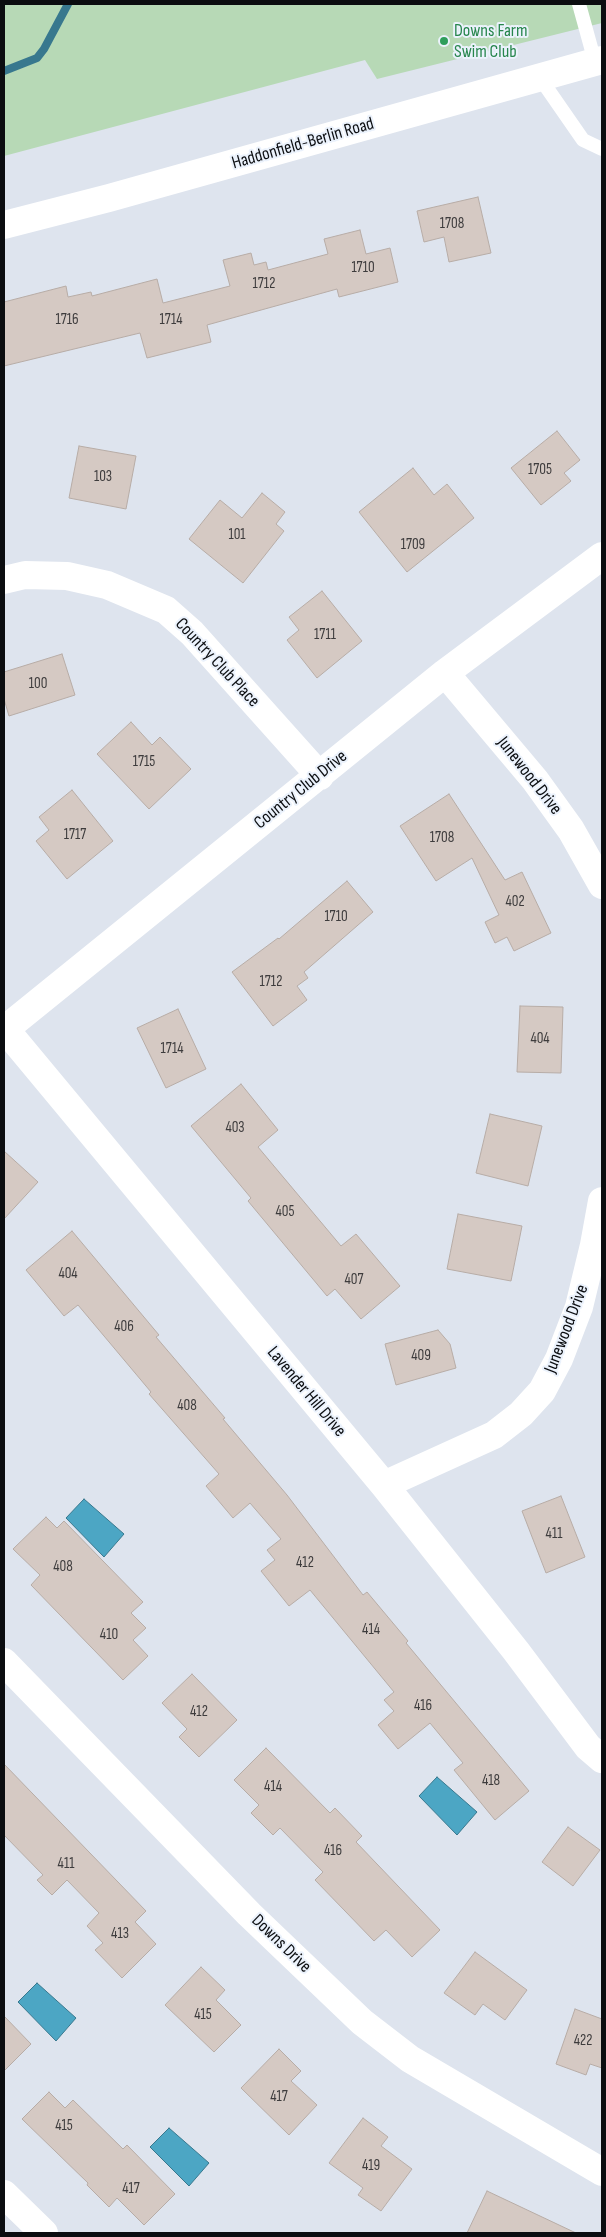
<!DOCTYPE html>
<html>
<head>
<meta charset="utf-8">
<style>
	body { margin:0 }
	#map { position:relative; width:606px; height:2237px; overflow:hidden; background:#dee4ee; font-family:"Sofia Sans Condensed",sans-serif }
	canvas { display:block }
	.frame { position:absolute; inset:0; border:5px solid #0b0d10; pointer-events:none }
</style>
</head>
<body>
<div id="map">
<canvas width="606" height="2237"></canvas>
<div class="frame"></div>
</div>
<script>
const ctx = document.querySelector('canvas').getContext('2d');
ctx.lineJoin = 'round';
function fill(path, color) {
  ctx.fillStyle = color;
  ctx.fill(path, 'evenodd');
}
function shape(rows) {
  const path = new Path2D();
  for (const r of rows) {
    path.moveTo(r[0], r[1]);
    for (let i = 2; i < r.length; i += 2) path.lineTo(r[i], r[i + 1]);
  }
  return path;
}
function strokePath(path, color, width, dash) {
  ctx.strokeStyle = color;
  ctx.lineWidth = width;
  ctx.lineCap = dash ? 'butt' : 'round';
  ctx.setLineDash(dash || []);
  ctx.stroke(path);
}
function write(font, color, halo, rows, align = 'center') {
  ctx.font = font + ' "Sofia Sans Condensed",sans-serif';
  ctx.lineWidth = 4;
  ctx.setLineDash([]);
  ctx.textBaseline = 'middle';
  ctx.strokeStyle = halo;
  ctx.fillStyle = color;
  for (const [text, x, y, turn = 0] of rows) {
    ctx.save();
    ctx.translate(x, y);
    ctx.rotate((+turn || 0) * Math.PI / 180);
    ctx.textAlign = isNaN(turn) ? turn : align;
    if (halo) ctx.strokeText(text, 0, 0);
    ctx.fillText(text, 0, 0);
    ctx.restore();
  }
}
fill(shape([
	[4,4,602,4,602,23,377,79,365,60,4,156]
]), '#b7d9b6');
const water = shape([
	[84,1499,124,1534,104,1557,66,1518,84,1499],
	[437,1777,477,1812,457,1835,419,1796,437,1777],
	[37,1983,76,2018,56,2041,18,2002,37,1983],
	[169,2128,209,2163,189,2186,150,2147,169,2128]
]);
fill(water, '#4ca6c4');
strokePath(water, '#38788e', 1);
strokePath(shape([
	[4,71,37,58,44,49,68,4]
]), '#38788e', 8);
const building = shape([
	[478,197,491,253,449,262,444,237,424,242,417,211,478,197],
	[360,230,366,254,390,248,398,282,339,297,337,289,207,325,211,342,147,358,140,333,4,366,4,302,66,286,68,297,91,292,92,296,157,279,163,303,230,286,223,260,251,253,254,265,266,262,268,270,328,254,324,239,360,230],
	[557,431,580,460,564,473,571,481,541,505,511,468,557,431],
	[79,446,136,456,126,509,69,498,79,446],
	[413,468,434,495,447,484,474,518,407,572,359,512,413,468],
	[262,493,285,512,276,524,284,531,243,583,189,539,220,500,242,518,262,493],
	[322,591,362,641,317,678,287,640,299,630,289,617,322,591],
	[62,654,75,695,9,716,4,699,4,672,62,654],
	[131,722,152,745,160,737,191,769,149,809,97,754,131,722],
	[72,790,113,841,67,879,36,841,49,830,39,817,72,790],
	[449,794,505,880,522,872,551,933,514,951,507,937,495,943,485,922,499,915,472,858,436,881,400,826,449,794],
	[347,881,373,912,304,972,308,978,297,986,307,1000,273,1026,232,972,278,938,279,939,347,881],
	[520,1006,563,1007,561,1073,517,1072,520,1006],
	[178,1009,206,1069,166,1088,137,1028,178,1009],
	[241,1084,278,1130,258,1147,341,1246,356,1234,400,1286,361,1319,335,1289,327,1296,248,1201,251,1198,191,1126,241,1084],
	[490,1114,542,1126,528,1186,476,1173,490,1114],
	[4,1151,38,1182,4,1219,4,1151],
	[458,1214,522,1226,511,1281,447,1269,458,1214],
	[72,1231,159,1335,156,1337,225,1418,223,1419,287,1495,363,1595,367,1592,408,1641,406,1643,529,1791,495,1820,454,1770,463,1763,430,1723,398,1749,378,1725,394,1711,384,1700,394,1692,310,1590,289,1606,261,1571,275,1560,267,1550,281,1539,250,1503,233,1518,206,1486,219,1474,149,1394,151,1392,78,1305,64,1316,26,1270,72,1231],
	[438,1330,450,1344,456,1368,396,1385,385,1344,438,1330],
	[561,1496,585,1557,546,1573,522,1511,561,1496],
	[46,1517,57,1528,64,1521,143,1602,131,1613,146,1628,133,1640,148,1656,123,1680,31,1585,40,1575,13,1549,46,1517],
	[192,1674,237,1720,199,1757,179,1737,187,1729,162,1703,192,1674],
	[266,1748,330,1813,335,1808,362,1836,356,1842,440,1930,412,1957,386,1930,374,1941,315,1880,323,1872,280,1828,273,1835,251,1813,259,1805,234,1780,266,1748],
	[4,1764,146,1911,135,1922,156,1944,122,1978,95,1950,103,1943,87,1926,99,1913,67,1880,52,1895,37,1880,43,1875,4,1835,4,1764],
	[568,1827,600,1850,573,1886,542,1862,568,1827],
	[475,1952,527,1990,505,2020,483,2004,475,2015,444,1993,475,1952],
	[201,1967,225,1990,216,2000,241,2025,214,2052,165,2005,201,1967],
	[575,2009,602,2019,602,2068,590,2064,586,2075,556,2064,575,2009],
	[4,2016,31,2044,4,2071,4,2016],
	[279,2049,301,2071,291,2081,317,2105,289,2135,241,2088,279,2049],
	[49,2092,65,2108,73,2100,123,2149,127,2145,175,2194,144,2225,117,2198,109,2207,87,2185,88,2183,22,2119,49,2092],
	[363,2118,388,2137,381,2146,412,2169,381,2211,358,2195,363,2188,329,2163,363,2118],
	[487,2191,576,2233,467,2233,487,2191]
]);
fill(building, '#d5c9c3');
strokePath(building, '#b7aca6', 1);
strokePath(shape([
	[579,4,595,62],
	[540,78,583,140,602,149]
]), '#fff', 14);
strokePath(shape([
	[4,580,25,575,67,576,107,585,166,610,192,633,320,776],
	[445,673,535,780,571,830,602,885],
	[5,1029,384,1485,516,1651,588,1747,602,1759],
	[4,1030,445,673,602,556],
	[384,1485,494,1435,521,1414,542,1391,559,1359,579,1307,594,1245,602,1201],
	[4,1662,249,1914,362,2022,410,2059,602,2172],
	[4,2194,44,2233]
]), '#fff', 28);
strokePath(shape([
	[4,225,109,198,602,60]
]), '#fff', 28);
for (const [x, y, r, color] of [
	[444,41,5,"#2e9e5b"]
]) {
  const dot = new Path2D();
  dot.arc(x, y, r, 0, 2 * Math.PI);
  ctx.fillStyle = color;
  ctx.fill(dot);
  strokePath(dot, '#ebf2fc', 2);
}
write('15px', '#3e3c3d', null, [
	["1708",452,224],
	["1710",363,268],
	["1712",264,284],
	["1716",67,320],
	["1714",171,320],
	["1705",540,470],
	["103",103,477],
	["101",237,535],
	["1709",413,545],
	["1711",325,635],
	["100",38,684],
	["1715",144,762],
	["1717",75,835],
	["1708",442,838],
	["402",515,902],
	["1710",336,917],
	["1712",271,982],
	["404",540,1039],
	["1714",172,1049],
	["403",235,1128],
	["405",285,1212],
	["404",68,1274],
	["407",354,1280],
	["406",124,1327],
	["409",421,1356],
	["408",187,1406],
	["411",554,1534],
	["412",305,1563],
	["408",63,1567],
	["414",371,1630],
	["410",109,1635],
	["416",423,1706],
	["412",199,1712],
	["418",491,1781],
	["414",273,1787],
	["416",333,1851],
	["411",66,1864],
	["413",120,1934],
	["415",203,2015],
	["422",583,2041],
	["417",279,2097],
	["415",64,2126],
	["419",371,2166],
	["417",131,2189]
]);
write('18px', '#27864d', '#ebf2fc', [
	["Downs Farm",454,31],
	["Swim Club",454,52]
], 'left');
write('18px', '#0b0d10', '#ebf2fc', [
	["Haddonfield-Berlin Road",303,144,-16],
	["Country Club Place",217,663,47],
	["Junewood Drive",529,776,52],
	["Country Club Drive",301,790,-39],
	["Junewood Drive",567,1329,-69],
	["Lavender Hill Drive",306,1392,50],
	["Downs Drive",281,1944,44]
]);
</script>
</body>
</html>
